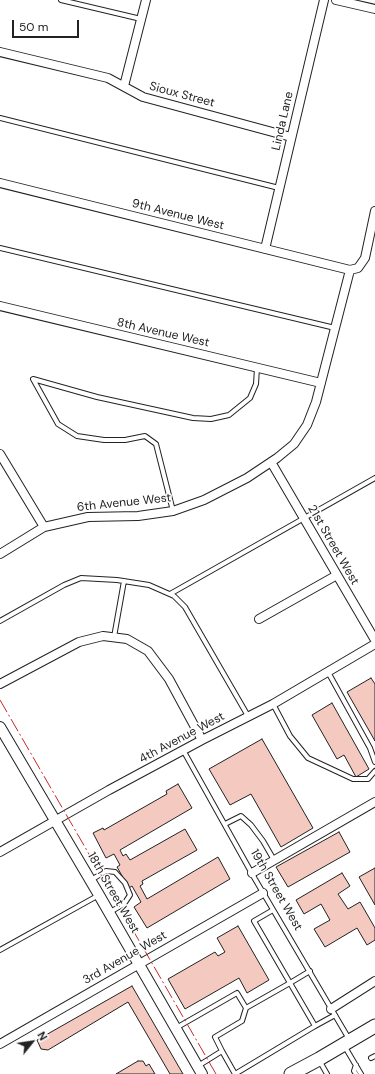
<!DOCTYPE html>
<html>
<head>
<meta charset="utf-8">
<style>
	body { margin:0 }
	#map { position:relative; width:375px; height:1074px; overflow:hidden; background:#fff; font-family:"DM Sans",sans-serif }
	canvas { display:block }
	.north { position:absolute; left:12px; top:1022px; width:40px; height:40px; -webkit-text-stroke:3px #fff; paint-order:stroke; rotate:60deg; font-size:11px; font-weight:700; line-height:16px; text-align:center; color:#222 }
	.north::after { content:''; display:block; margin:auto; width:14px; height:18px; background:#222; clip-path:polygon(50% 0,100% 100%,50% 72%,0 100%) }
	.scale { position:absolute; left:12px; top:20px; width:67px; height:18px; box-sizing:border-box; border:2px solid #222; border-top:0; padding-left:5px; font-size:12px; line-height:14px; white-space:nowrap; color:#222; -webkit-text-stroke:3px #fff; paint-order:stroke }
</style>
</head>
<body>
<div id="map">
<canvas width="375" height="1074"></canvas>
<div class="north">N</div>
<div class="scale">50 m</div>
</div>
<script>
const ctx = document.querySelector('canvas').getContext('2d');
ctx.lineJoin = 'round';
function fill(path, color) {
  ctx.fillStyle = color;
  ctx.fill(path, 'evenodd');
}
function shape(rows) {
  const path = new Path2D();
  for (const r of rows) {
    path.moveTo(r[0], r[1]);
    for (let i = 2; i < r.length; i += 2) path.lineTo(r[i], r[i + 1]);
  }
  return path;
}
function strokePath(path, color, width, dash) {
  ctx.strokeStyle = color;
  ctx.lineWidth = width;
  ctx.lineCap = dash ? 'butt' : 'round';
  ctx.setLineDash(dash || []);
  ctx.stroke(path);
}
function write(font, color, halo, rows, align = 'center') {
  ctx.font = font + ' "DM Sans",sans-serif';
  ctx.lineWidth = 3;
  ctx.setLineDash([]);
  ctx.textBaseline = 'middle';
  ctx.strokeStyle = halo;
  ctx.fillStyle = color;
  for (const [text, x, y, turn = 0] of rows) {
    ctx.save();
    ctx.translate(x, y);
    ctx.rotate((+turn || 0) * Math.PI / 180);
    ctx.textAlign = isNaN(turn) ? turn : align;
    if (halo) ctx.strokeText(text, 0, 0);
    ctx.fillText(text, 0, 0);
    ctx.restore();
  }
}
const building = shape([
	[371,678,375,684,375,741,347,692,371,678],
	[332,703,369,769,356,777,344,755,337,759,312,715,332,703],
	[262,739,313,828,281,847,251,794,230,805,209,769,262,739],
	[178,784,192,808,120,850,123,856,126,854,130,860,185,829,197,850,142,881,143,884,140,886,147,899,218,857,230,879,147,928,134,907,141,902,132,886,129,888,117,867,120,865,114,854,106,858,93,833,103,828,104,830,167,794,166,791,178,784],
	[339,832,350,852,288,887,276,867,339,832],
	[375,868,375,905,359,877,375,868],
	[342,873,350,886,338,894,348,909,360,902,375,928,375,940,367,945,357,928,325,947,314,929,330,920,321,904,304,914,296,900,342,873],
	[238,926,269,980,247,993,239,978,185,1009,168,979,215,952,218,956,225,952,217,938,238,926],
	[132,986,183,1074,170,1074,128,1002,48,1050,41,1049,37,1040,132,986],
	[138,1061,143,1061,146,1066,149,1064,155,1074,116,1074,138,1061]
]);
fill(building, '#f3c9c0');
strokePath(building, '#222', 1);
const service = shape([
	[61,0,141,19],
	[0,118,279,188],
	[0,248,335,328],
	[173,511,156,444,145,436,125,440,104,440,77,436,58,424,33,379,97,397,193,418,211,419,229,415,250,398,256,384,257,368],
	[170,594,375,478],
	[0,621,64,585,81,578,117,580,149,585,174,596,185,607,248,716],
	[114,637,124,581],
	[328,672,370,748,375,762],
	[273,704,290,736,308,758,353,779,368,779,375,771],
	[183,750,255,879,349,1039],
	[225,824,241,816,251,825,263,841,274,860],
	[91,880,106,871,115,872,125,883,130,895,124,904,110,912],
	[273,910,254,921,290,983,310,971],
	[0,950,99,895],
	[315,1026,335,1015],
	[176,1028,237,993,246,1008],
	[345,1047,361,1074],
	[222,1051,235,1074],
	[371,1058,375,1056],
	[319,1060,327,1074],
	[356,1065,354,1071,356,1074],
	[198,1066,222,1051,215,1037,242,1021,246,1008,290,983,315,1026,235,1074]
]);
const minor = shape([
	[336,0,375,9],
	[0,52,108,78,143,97,291,137],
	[124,86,146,0],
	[0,183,350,270,358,268,365,258,375,211],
	[265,249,324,0],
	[0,306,321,383],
	[0,454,44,527],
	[271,462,375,640],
	[0,554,44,527,88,517,138,516,173,511,204,500,247,478,277,458,294,444,307,425,316,402,350,270],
	[259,619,337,575],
	[0,684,79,642,103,636,127,639,148,651,169,679,202,740],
	[0,852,109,790,202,740,273,704,375,644],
	[252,873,375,802],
	[331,1009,375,981],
	[0,1044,263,893]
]);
const tertiary = shape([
	[0,727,99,895,202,1074]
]);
const primary = shape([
	[291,1074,319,1059,375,1026]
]);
strokePath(service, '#222', 6);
strokePath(minor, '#222', 10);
strokePath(tertiary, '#222', 12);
strokePath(primary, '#222', 15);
strokePath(service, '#fff', 4);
strokePath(minor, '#fff', 8);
strokePath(tertiary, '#fff', 10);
strokePath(primary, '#fff', 13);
strokePath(shape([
	[0,700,216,1074]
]), '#c62828', 1, [14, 3, 2, 3]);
write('12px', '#222', '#fff', [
	["Sioux Street",182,95,15],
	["Linda Lane",283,121,-77],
	["9th Avenue West",178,215,14],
	["8th Avenue West",163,333,13],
	["6th Avenue West",124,503,-6],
	["21st Street West",333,545,60],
	["4th Avenue West",182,738,-28],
	["19th Street West",276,890,60],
	["18th Street West",113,893,60],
	["3rd Avenue West",125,958,-30]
]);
</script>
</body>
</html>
